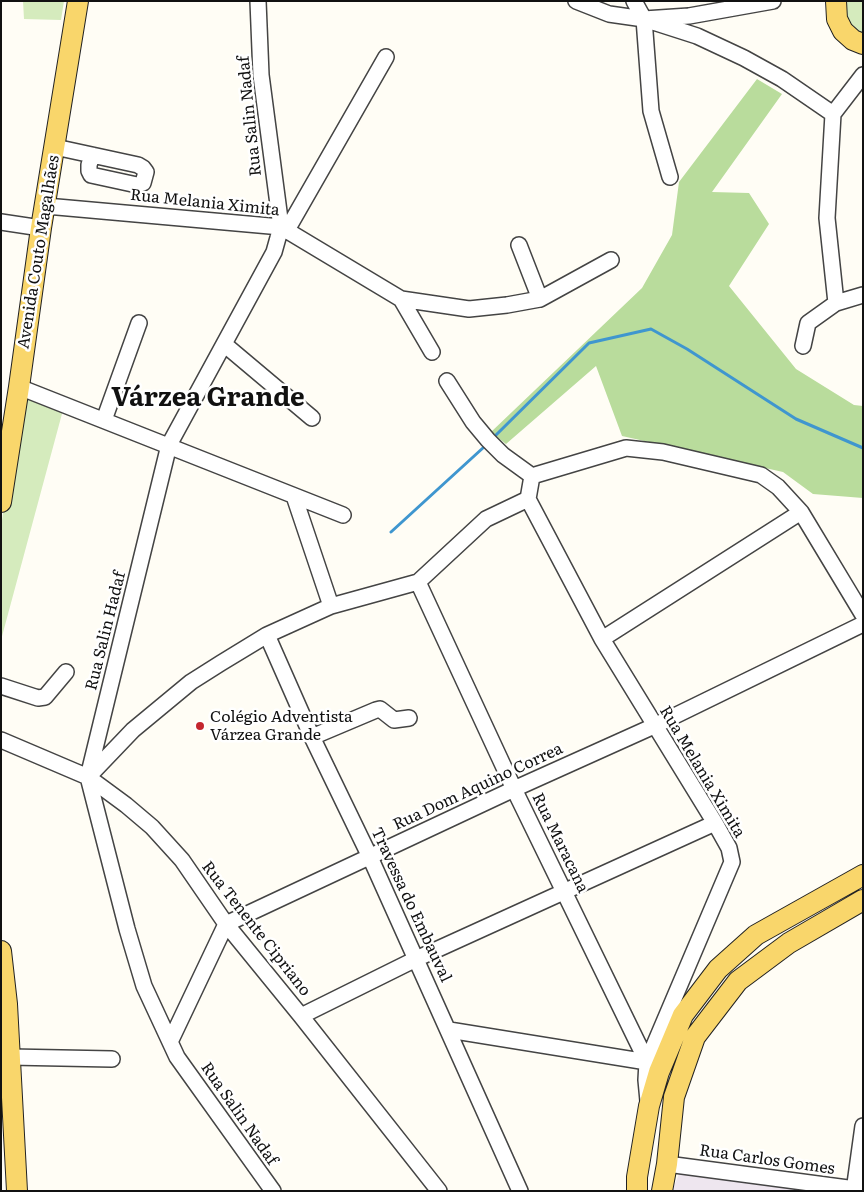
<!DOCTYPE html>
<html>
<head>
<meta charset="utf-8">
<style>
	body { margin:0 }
	#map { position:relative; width:864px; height:1192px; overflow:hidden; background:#fffdf5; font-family:Literata,serif }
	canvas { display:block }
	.frame { position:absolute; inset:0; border:2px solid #111; pointer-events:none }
</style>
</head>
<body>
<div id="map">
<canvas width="864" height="1192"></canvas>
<div class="frame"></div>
</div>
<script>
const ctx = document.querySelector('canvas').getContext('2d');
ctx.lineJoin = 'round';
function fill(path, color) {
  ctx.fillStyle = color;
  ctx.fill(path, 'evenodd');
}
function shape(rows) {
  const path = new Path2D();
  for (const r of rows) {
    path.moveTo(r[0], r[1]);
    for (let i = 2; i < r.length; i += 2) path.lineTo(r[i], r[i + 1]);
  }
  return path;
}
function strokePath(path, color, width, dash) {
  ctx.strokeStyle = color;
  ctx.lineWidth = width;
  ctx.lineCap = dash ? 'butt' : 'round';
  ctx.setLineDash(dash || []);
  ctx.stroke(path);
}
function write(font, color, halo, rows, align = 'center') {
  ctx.font = font + ' Literata,serif';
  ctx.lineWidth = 5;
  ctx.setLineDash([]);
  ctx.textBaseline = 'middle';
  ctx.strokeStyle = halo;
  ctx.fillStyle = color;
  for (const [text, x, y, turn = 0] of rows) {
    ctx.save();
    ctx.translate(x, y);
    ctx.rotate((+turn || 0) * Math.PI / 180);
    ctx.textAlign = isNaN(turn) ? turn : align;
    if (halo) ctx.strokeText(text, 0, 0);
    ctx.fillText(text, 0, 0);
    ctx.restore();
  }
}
fill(shape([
	[681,1169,832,1191,672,1191]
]), '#eee6ef');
fill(shape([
	[23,1,64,1,61,20,24,19],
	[841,1,863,1,863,38,853,34],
	[25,396,63,410,1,640,1,527,20,401]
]), '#d5ebbd');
fill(shape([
	[757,79,782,94,712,192,749,193,769,224,729,286,796,369,854,405,863,406,863,498,813,494,783,472,622,436,596,366,506,444,491,432,642,288,672,235,679,182]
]), '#b9dc9c');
strokePath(shape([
	[496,435,589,343,651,329,687,349,796,419,863,448],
	[391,532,484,447]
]), '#3f96cf', 3);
const minor = shape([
	[258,1,261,75,281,227,274,252,169,445,88,777,127,929,144,986,177,1057,273,1191],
	[576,1,609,14,644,19,689,16,773,1],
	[634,1,644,19,651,111,670,177],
	[644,19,697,36,744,58,782,79,833,114],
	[55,147,138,165,143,168,146,172,143,183,137,185,91,175,89,171,89,165,92,155],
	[46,206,281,227,401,299,432,352],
	[1,222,41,228],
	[287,230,386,57],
	[519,245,540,299],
	[401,299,469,309,507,305,540,299,611,260],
	[836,303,827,218,833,114,863,75],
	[224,344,312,418],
	[803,346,808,323,836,303,863,295],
	[447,381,473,422,488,440,503,455,532,476],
	[19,387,343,515],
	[104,420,139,323],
	[294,496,331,606],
	[528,499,602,639,715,823,729,848,732,862,647,1062,646,1080,648,1101],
	[528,499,532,476,626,448,663,452,761,475,778,487,801,512,863,615],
	[418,582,514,789,647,1062],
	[267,635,312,737,370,857,520,1191],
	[602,639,801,512],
	[1,686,38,698,45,697,66,672],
	[312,737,376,710,380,709,394,720,409,718],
	[1,740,88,777,126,805,152,827,182,860,226,924,301,1016,439,1191],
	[89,776,133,730,191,682,221,663,267,635,331,606,418,582,486,519,528,499],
	[301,1016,416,959,715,823],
	[449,1030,647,1062],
	[170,1042,226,924,514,789,654,726,863,624],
	[10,1057,112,1059],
	[667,1164,863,1190],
	[854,1191,863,1126]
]);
const major = shape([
	[836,1,837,19,843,31,853,40,863,44],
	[1,502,19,387,41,228,78,1],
	[1,951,7,1004,17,1191],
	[637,1191,637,1177,649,1106,659,1072,683,1015,718,969,756,935,863,875],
	[662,1191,667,1164,674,1097,695,1037,738,981,789,943,863,900]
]);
strokePath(minor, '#444', 18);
strokePath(major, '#222', 22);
strokePath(minor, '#fff', 15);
strokePath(major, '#f9d66b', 20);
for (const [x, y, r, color] of [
	[200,726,5,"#c4262e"]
]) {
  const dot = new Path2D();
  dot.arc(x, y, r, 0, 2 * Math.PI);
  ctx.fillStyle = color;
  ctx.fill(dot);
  strokePath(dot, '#fff', 2);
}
write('16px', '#111', '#fff', [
	["Rua Salin Nadaf",250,116,-96],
	["Rua Melania Ximita",205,203,6],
	["Avenida Couto Magalhães",39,252,-81],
	["Rua Salin Hadaf",106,631,-76],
	["Rua Melania Ximita",702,772,59],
	["Rua Dom Aquino Correa",478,787,-25],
	["Rua Maracana",560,843,64],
	["Travessa do Embauval",411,905,65],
	["Rua Tenente Cipriano",256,929,52],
	["Rua Salin Nadaf",239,1114,55],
	["Rua Carlos Gomes",767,1160,8]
]);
write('16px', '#111', '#fff', [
	["Colégio Adventista",210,717],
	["Várzea Grande",210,735]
], 'left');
write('bold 26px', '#111', '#fff', [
	["Várzea Grande",208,398]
]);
</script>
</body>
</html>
